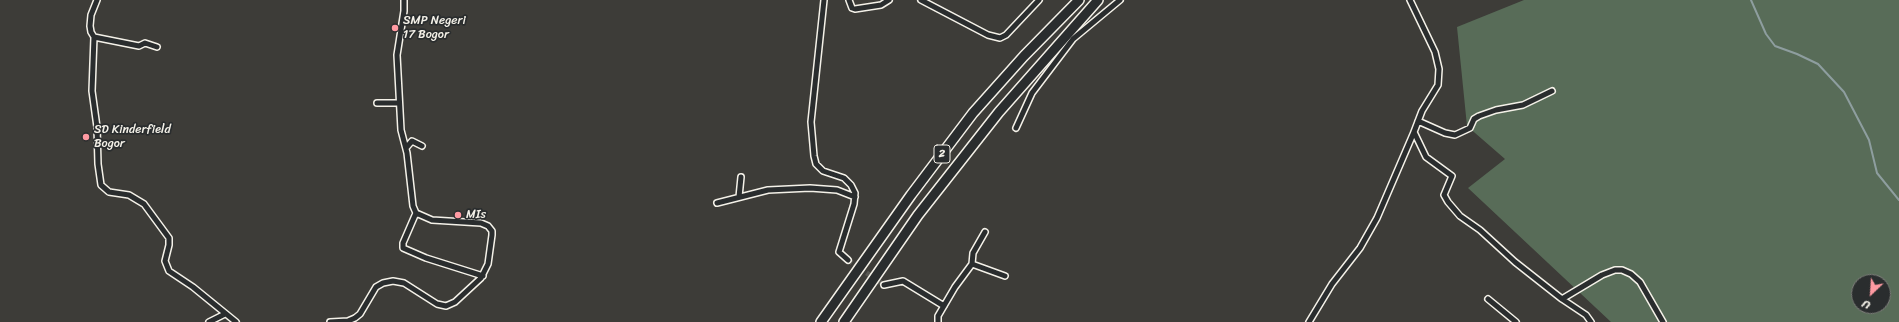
<!DOCTYPE html>
<html>
<head>
<meta charset="utf-8">
<style>
	body { margin:0 }
	#map { position:relative; width:1899px; height:322px; overflow:hidden; background:#3d3c38; font-family:Sriracha,sans-serif }
	canvas { display:block }
	.north { position:absolute; left:1851px; top:274px; width:40px; height:40px; box-sizing:border-box; background:#2a2d2e; border:1px solid #7b7b78; border-radius:50%; rotate:205deg; font-size:11px; font-weight:700; line-height:16px; text-align:center; color:#f4f1e8 }
	.north::after { content:''; display:block; margin:auto; width:14px; height:18px; background:#ff9aa2; clip-path:polygon(50% 0,100% 100%,50% 72%,0 100%) }
</style>
</head>
<body>
<div id="map">
<canvas width="1899" height="322"></canvas>
<div class="north">U</div>
</div>
<script>
const ctx = document.querySelector('canvas').getContext('2d');
ctx.lineJoin = 'round';
function fill(path, color) {
  ctx.fillStyle = color;
  ctx.fill(path, 'evenodd');
}
function shape(rows) {
  const path = new Path2D();
  for (const r of rows) {
    path.moveTo(r[0], r[1]);
    for (let i = 2; i < r.length; i += 2) path.lineTo(r[i], r[i + 1]);
  }
  return path;
}
function strokePath(path, color, width, dash) {
  ctx.strokeStyle = color;
  ctx.lineWidth = width;
  ctx.lineCap = dash ? 'butt' : 'round';
  ctx.setLineDash(dash || []);
  ctx.stroke(path);
}
function write(font, color, halo, rows, align = 'center') {
  ctx.font = font + ' Sriracha,sans-serif';
  ctx.lineWidth = 3.5;
  ctx.setLineDash([]);
  ctx.textBaseline = 'middle';
  ctx.strokeStyle = halo;
  ctx.fillStyle = color;
  for (const [text, x, y, turn = 0] of rows) {
    ctx.save();
    ctx.translate(x, y);
    ctx.rotate((+turn || 0) * Math.PI / 180);
    ctx.textAlign = isNaN(turn) ? turn : align;
    if (halo) ctx.strokeText(text, 0, 0);
    ctx.fillText(text, 0, 0);
    ctx.restore();
  }
}
fill(shape([
	[1524,0,1899,0,1899,322,1611,322,1468,188,1505,159,1467,126,1457,27],
	[1859,282,1883,282,1883,306,1859,306]
]), '#586c58');
strokePath(shape([
	[1751,0,1766,34,1775,46,1797,54,1818,64,1844,92,1869,140,1877,173,1899,200]
]), '#8e9e9f', 2);
strokePath(shape([
	[848,260,884,285]
]), '#585752', 5, [5, 2.5]);
const minor = shape([
	[97,0,91,15,90,26,91,32,94,37,92,91,97,127,98,164,101,185,109,192,129,195,144,204,169,238,169,245,165,261,169,271,193,287,236,322],
	[824,0,811,122,814,156,816,164,823,171,844,178,851,185,855,193,854,204,839,252,848,260],
	[849,0,852,8,855,9,881,5,889,0],
	[921,0,988,35,1000,38,1006,35,1039,0],
	[94,37,139,46,145,43,157,47],
	[377,103,399,103],
	[1418,121,1445,133,1455,135,1470,128,1474,119,1479,116,1496,110,1523,105,1552,91],
	[1016,128,1032,93,1073,39,1120,0],
	[1414,132,1426,157,1452,176,1444,195,1448,202,1460,216,1480,230,1515,262,1562,299,1586,315,1591,322],
	[406,148,412,141,422,146],
	[739,197,741,177],
	[717,203,768,190,810,188,837,190,855,197],
	[416,213,403,243,403,248,426,258,483,276],
	[972,264,1005,276],
	[884,285,903,281,944,306],
	[1488,299,1516,322],
	[1562,299,1602,275,1615,270,1622,270,1631,274,1640,282,1663,322],
	[209,322,225,314],
	[330,322,348,321,355,318,360,314,376,287,383,283,393,281,404,283,437,304,446,306,455,302,481,278,488,264,492,235,492,231,488,226,481,223,432,220,416,213,413,206,407,153,401,130,397,55,404,11,404,0],
	[938,322,938,316,955,287,972,264,973,253,985,232],
	[1309,322,1332,284,1360,248,1377,218,1414,132,1422,111,1438,85,1439,69,1435,52,1410,0]
]);
const motorway = shape([
	[821,322,911,195,973,113,1024,56,1079,0],
	[844,322,918,215,999,112,1098,0]
]);
strokePath(minor, '#f4f1e8', 8);
strokePath(motorway, '#f4f1e8', 12);
strokePath(minor, '#2a2d2e', 5);
strokePath(motorway, '#2a2d2e', 9);
for (const [x, y, r, color] of [
	[395,28,4,"#ff9aa2"],
	[86,137,4,"#ff9aa2"],
	[458,215,4,"#ff9aa2"]
]) {
  const dot = new Path2D();
  dot.arc(x, y, r, 0, 2 * Math.PI);
  ctx.fillStyle = color;
  ctx.fill(dot);
  strokePath(dot, '#2a2d2e', 1.5);
}
for (const [x, y, w] of [
	[942,154,16]
]) {
  const box = new Path2D();
  box.roundRect(x - w / 2, y - 9, w, 18, 3);
  ctx.fillStyle = '#2a2d2e';
  ctx.fill(box);
  strokePath(box, '#f4f1e8', 1);
}
write('bold 11px', '#f4f1e8', null, [
	["2",942,154]
]);
write('12px', '#f4f1e8', '#2a2d2e', [
	["SMP Negeri",403,21],
	["17 Bogor",403,35],
	["SD Kinderfield",94,130],
	["Bogor",94,144],
	["MIs",466,215]
], 'left');
</script>
</body>
</html>
